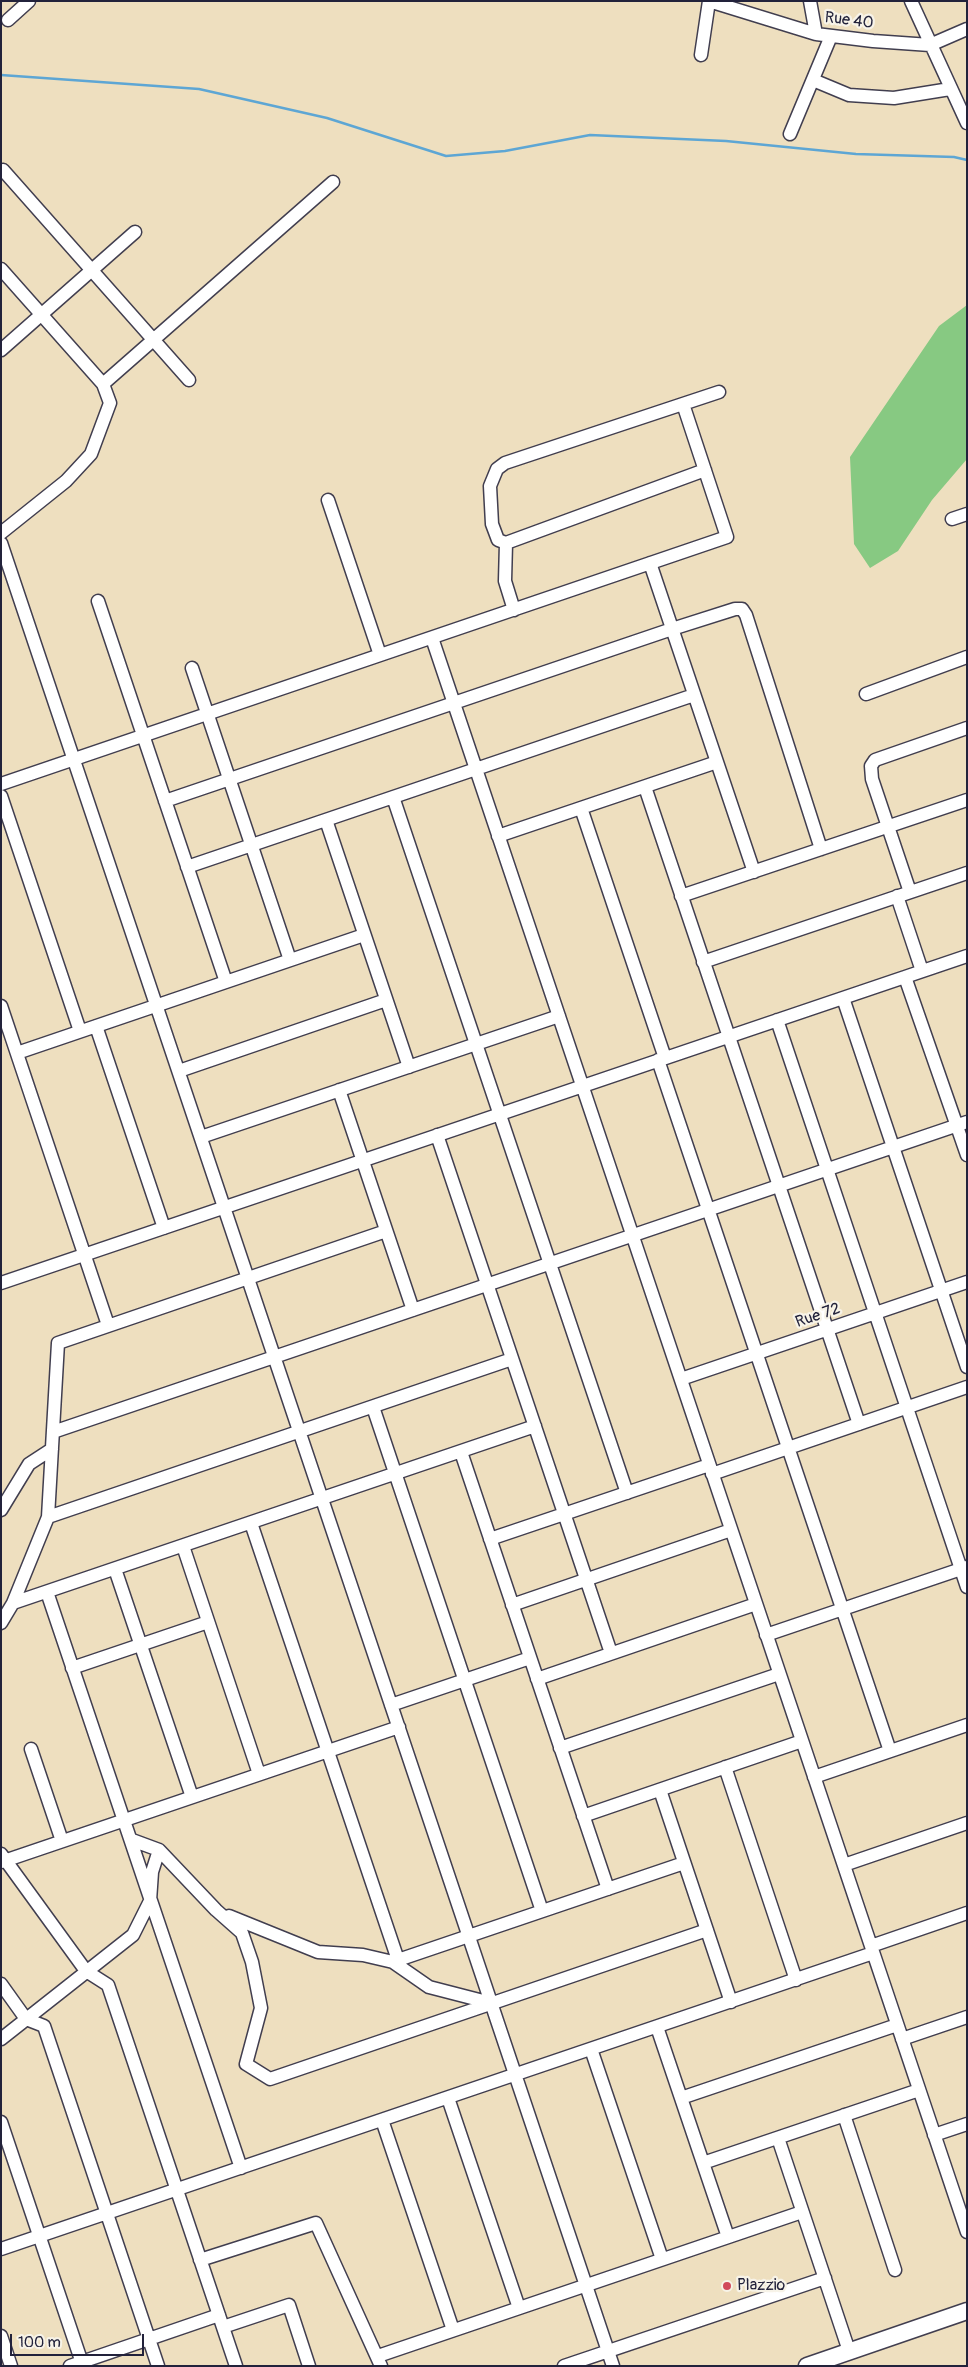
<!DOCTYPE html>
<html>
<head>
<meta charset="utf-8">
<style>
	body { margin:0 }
	#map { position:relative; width:968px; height:2367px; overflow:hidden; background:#eedfbf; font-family:Pangolin,sans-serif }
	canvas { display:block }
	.frame { position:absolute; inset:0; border:2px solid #22223b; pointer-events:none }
	.scale { position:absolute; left:10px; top:2334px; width:134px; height:22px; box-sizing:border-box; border:2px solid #22223b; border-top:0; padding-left:6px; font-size:15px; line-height:18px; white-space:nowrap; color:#22223b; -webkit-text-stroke:4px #f7f3e8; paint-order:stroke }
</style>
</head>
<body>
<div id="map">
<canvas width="968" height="2367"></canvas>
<div class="frame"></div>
<div class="scale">100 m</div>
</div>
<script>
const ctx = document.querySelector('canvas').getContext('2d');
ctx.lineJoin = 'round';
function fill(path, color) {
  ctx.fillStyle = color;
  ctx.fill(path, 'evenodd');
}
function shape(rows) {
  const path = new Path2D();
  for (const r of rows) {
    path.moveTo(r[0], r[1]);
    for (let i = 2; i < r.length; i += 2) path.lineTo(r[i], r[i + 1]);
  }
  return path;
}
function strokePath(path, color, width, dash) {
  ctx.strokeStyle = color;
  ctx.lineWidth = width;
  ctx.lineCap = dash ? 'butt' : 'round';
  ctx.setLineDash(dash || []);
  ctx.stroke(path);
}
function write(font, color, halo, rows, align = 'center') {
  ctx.font = font + ' Pangolin,sans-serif';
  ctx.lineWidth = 4.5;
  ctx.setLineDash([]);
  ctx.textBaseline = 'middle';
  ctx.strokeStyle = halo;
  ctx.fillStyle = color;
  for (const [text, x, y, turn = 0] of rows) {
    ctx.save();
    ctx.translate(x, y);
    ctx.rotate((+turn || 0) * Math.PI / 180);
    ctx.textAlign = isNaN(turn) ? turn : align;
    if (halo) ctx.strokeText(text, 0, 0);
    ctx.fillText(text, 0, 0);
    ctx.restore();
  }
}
fill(shape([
	[967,305,967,459,932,500,898,551,870,568,854,544,850,457,939,326]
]), '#87c982');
strokePath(shape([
	[1,75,199,89,327,118,446,156,505,151,590,135,726,141,856,154,954,157,967,160]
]), '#5da6d4', 2.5);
const minor = shape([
	[709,1,816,34,873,41,930,45,967,29],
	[810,1,816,34],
	[911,1,967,123],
	[8,20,29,1],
	[701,55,709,1],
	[813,80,849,95,894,98,950,89],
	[790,134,831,36],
	[3,170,189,380],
	[1,269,103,384,110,403,91,454,66,481,1,533],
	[1,350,135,232],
	[103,384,333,182],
	[705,470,506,543,498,540,492,524,490,486,497,469,505,463,719,392],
	[328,500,380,655],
	[952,519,967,514],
	[1,543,613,2366],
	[506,543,505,581,514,610],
	[650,563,754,872],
	[98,601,226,982],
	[432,638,967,2232],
	[192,668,290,960],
	[866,694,967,657],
	[1,784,727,537,683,404],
	[645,787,859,1424],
	[1,796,80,1031],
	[393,797,627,1493],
	[165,801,672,629,735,609,742,609,746,615,821,849],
	[581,808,665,1058],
	[326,820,409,1067],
	[498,836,717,762],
	[187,867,694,695],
	[910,892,872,779,871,766,875,760,967,728],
	[681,896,967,800],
	[897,896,922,971],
	[703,962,967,873],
	[905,977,967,1155],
	[843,998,967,1367],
	[1,1006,108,1325],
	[777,1020,967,1587],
	[96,1026,164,1228],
	[17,1053,364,935],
	[658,1060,890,1751],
	[179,1071,386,1000],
	[339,1090,413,1310],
	[437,1135,611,1653],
	[201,1137,559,1016],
	[1,1283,967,956],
	[681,1379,967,1282],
	[373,1407,542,1911],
	[53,1432,967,1122],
	[461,1452,608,1889],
	[712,1474,967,1387],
	[1,1510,29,1464,52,1449],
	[48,1517,512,1359],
	[251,1523,398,1960,684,1863],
	[490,1539,709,1465],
	[183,1546,259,1774],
	[115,1569,192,1797],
	[47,1592,241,2168],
	[13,1603,535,1426],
	[512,1605,731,1530],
	[1,1623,13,1603,48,1517,58,1343,386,1231],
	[766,1635,967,1567],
	[72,1668,208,1622],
	[537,1679,756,1604],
	[391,1705,530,1658],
	[560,1748,779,1674],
	[31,1749,62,1841],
	[725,1767,796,1980],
	[814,1777,967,1725],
	[660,1790,731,2002],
	[583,1816,802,1741],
	[132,1840,159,1850,216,1910,242,1933,252,1962,261,2008,246,2064,270,2079,707,1930],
	[1,1854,86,1971,108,1985,236,2366],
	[1,1862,399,1727],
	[844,1865,967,1823],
	[229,1916,318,1952,363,1955,393,1962,429,1987,491,2003],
	[871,1946,967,1913],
	[1,1984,26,2019,44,2026,158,2366],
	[657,2027,728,2237],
	[1,2039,133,1935,150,1901,152,1872,159,1850],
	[902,2039,967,2017],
	[591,2049,662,2259],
	[448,2098,519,2308],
	[681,2098,897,2025],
	[844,2115,895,2270],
	[382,2120,453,2330],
	[1,2122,83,2366],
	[934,2135,967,2124],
	[778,2138,849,2351],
	[703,2163,919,2090],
	[1,2249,873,1953],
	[200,2260,316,2223,381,2366],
	[223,2327,289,2305,309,2366],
	[1,2336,11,2366],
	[378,2356,802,2212],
	[70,2366,219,2315],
	[564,2366,825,2278]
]);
const major = shape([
	[807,2366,967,2311]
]);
strokePath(minor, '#413e4f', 15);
strokePath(major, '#413e4f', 19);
strokePath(minor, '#fff', 12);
strokePath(major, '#fff', 16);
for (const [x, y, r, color] of [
	[727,2286,5,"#d1495b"]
]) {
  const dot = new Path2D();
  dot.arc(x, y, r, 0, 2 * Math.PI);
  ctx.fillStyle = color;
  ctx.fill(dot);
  strokePath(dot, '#f7f3e8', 2);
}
write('16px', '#22223b', '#f7f3e8', [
	["Rue 40",849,21,7],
	["Rue 72",818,1316,-19]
]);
write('16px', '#22223b', '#f7f3e8', [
	["Plazzio",737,2286]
], 'left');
</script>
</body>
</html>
